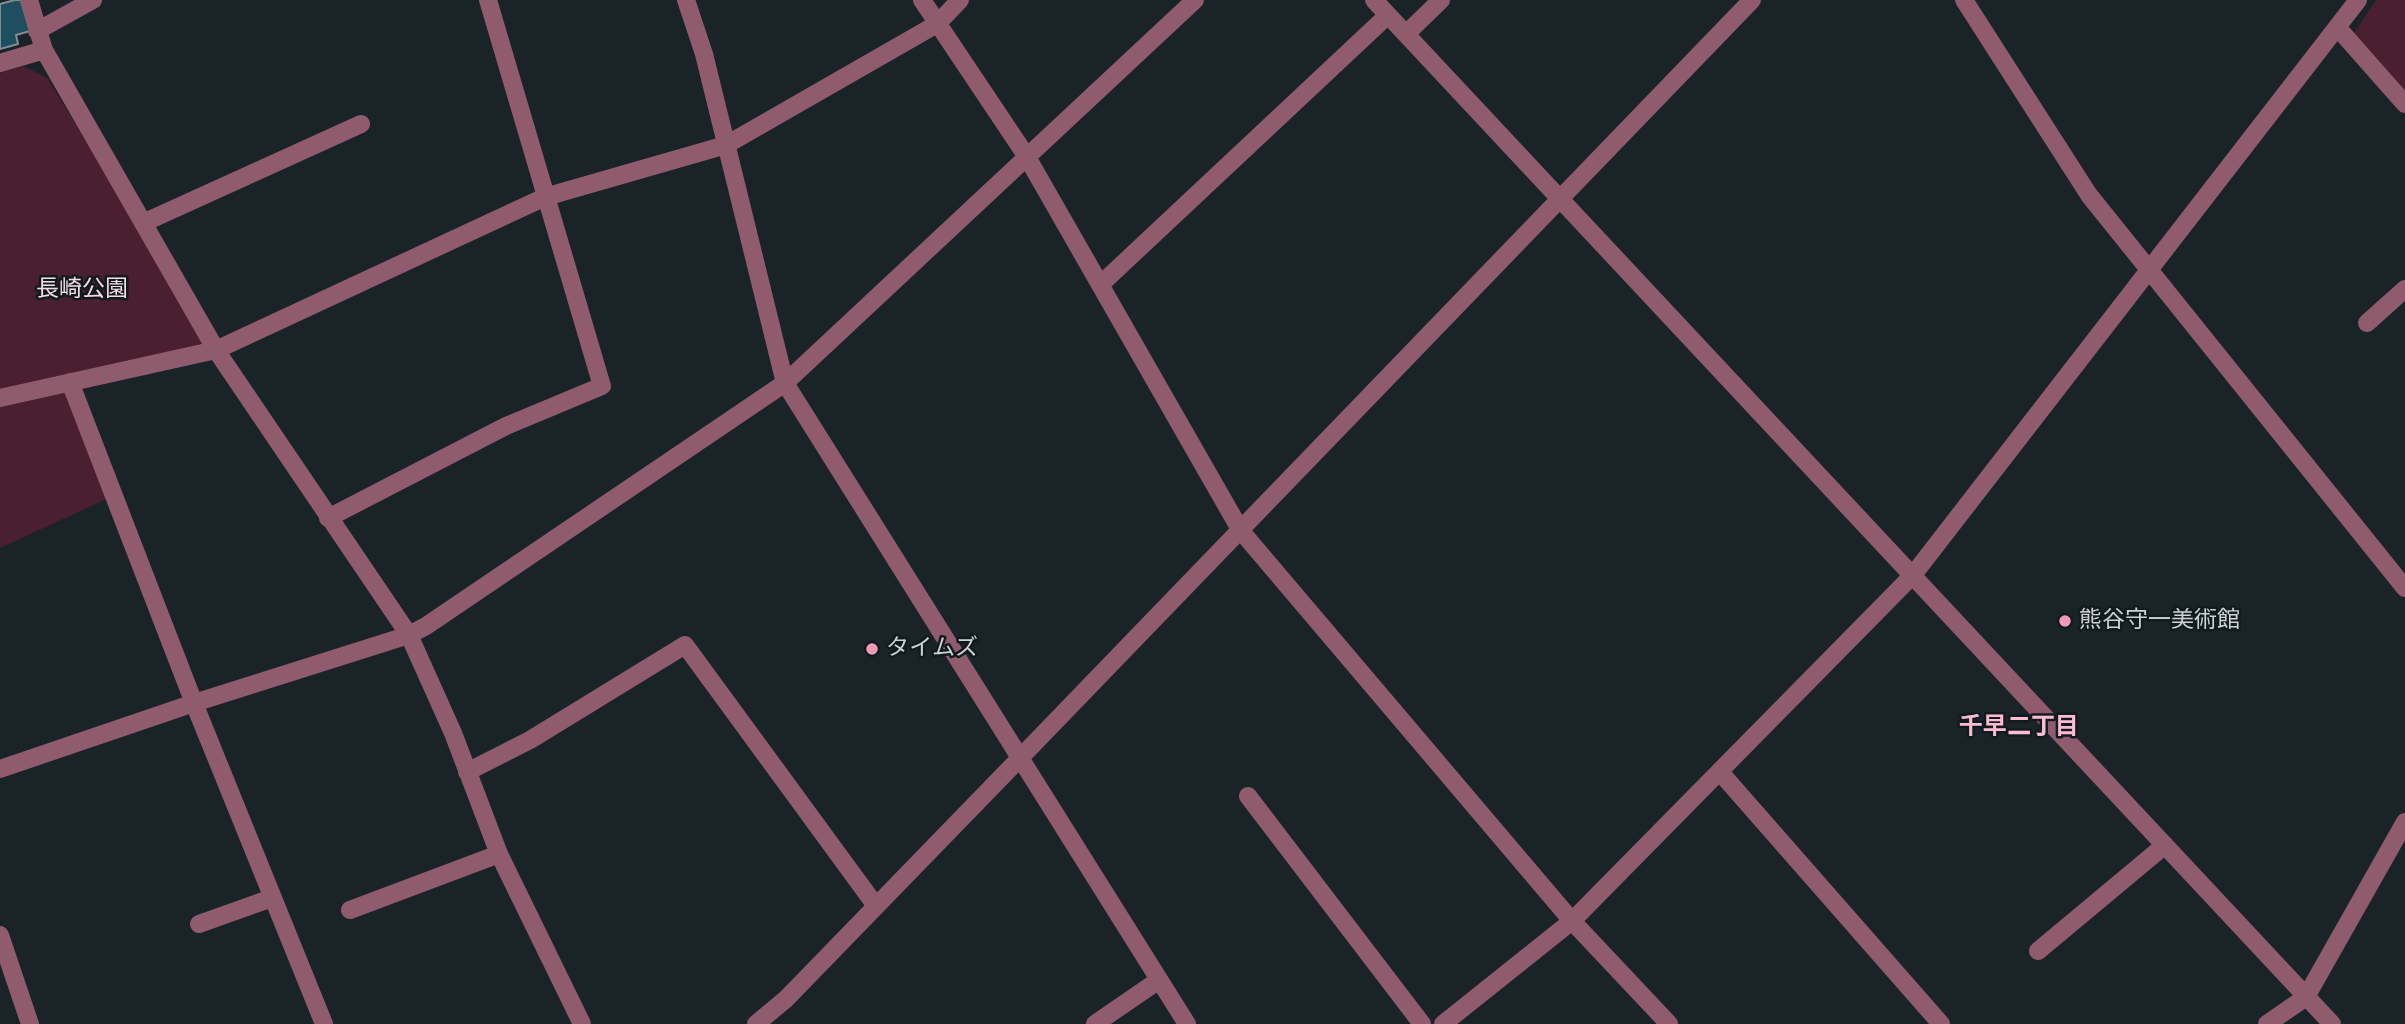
<!DOCTYPE html>
<html>
<head>
<meta charset="utf-8">
<style>
	body { margin:0 }
	canvas { display:block; background:#1a2327 }
</style>
</head>
<body>
<canvas width="2405" height="1024"></canvas>
<script>
const ctx = document.querySelector('canvas').getContext('2d');
ctx.lineJoin = 'round';
function fill(path, color) {
  ctx.fillStyle = color;
  ctx.fill(path, 'evenodd');
}
function shape(rows) {
  const path = new Path2D();
  for (const r of rows) {
    path.moveTo(r[0], r[1]);
    for (let i = 2; i < r.length; i += 2) path.lineTo(r[i], r[i + 1]);
  }
  return path;
}
function strokePath(path, color, width, dash) {
  ctx.strokeStyle = color;
  ctx.lineWidth = width;
  ctx.lineCap = dash ? 'butt' : 'round';
  ctx.setLineDash(dash || []);
  ctx.stroke(path);
}
function write(font, color, halo, rows, align = 'center') {
  ctx.font = font + ' Roboto,"Noto Sans JP",sans-serif';
  ctx.lineWidth = 5;
  ctx.setLineDash([]);
  ctx.textBaseline = 'middle';
  ctx.strokeStyle = halo;
  ctx.fillStyle = color;
  for (const [text, x, y, turn = 0] of rows) {
    ctx.save();
    ctx.translate(x, y);
    ctx.rotate((+turn || 0) * Math.PI / 180);
    ctx.textAlign = isNaN(turn) ? turn : align;
    if (halo) ctx.strokeText(text, 0, 0);
    ctx.fillText(text, 0, 0);
    ctx.restore();
  }
}
fill(shape([
	[2376,0,2405,0,2405,93,2353,35],
	[23,66,47,78,216,350,0,391,0,73],
	[70,382,113,496,0,548,0,403]
]), '#4a1f2f');
const building = shape([
	[15,0,21,0,30,31,16,35,18,44,0,49,0,4,15,0]
]);
fill(building, '#1d4f61');
strokePath(building, '#828d92', 2);
strokePath(shape([
	[29,0,44,50,216,350,409,635,453,733,499,854,582,1024],
	[686,0,704,54,785,383,1187,1024],
	[922,0,1027,157,1241,531,1572,921,1669,1024],
	[1374,0,2332,1024],
	[1964,0,2089,195,2405,588],
	[2337,27,2405,104],
	[37,31,93,0],
	[1406,34,1441,0],
	[0,63,44,50],
	[143,223,361,124],
	[1100,285,1388,15],
	[2367,323,2405,289],
	[70,382,194,703,324,1024],
	[0,398,216,350,545,197,726,145,937,24,960,0],
	[328,518,506,426,602,386,488,0],
	[0,769,194,703,409,635,426,626,785,383,1195,0],
	[467,772,530,740,685,645,876,906],
	[1720,772,1941,1024],
	[1248,796,1422,1024],
	[350,910,499,854],
	[199,924,272,898],
	[0,935,30,1024],
	[2038,951,2165,845],
	[756,1024,786,999,1020,758,1752,0],
	[1095,1024,1159,980],
	[1443,1024,1572,921,1913,575,2358,0],
	[2267,1024,2306,997,2405,822]
]), '#905b6d', 18);
for (const [x, y, r, color] of [
	[2065,621,7,"#f09ab7"],
	[872,649,7,"#f09ab7"]
]) {
  const dot = new Path2D();
  dot.arc(x, y, r, 0, 2 * Math.PI);
  ctx.fillStyle = color;
  ctx.fill(dot);
  strokePath(dot, '#111a1e', 2.5);
}
write('23px', '#f3dce3', '#111a1e', [
	["長崎公園",82,290]
]);
write('23px', '#ccd2d5', '#111a1e', [
	["熊谷守一美術館",2079,621],
	["タイムズ",886,649]
], 'left');
write('bold 24px', '#fcbbd0', '#111a1e', [
	["千早二丁目",2019,728]
]);
</script>
</body>
</html>
